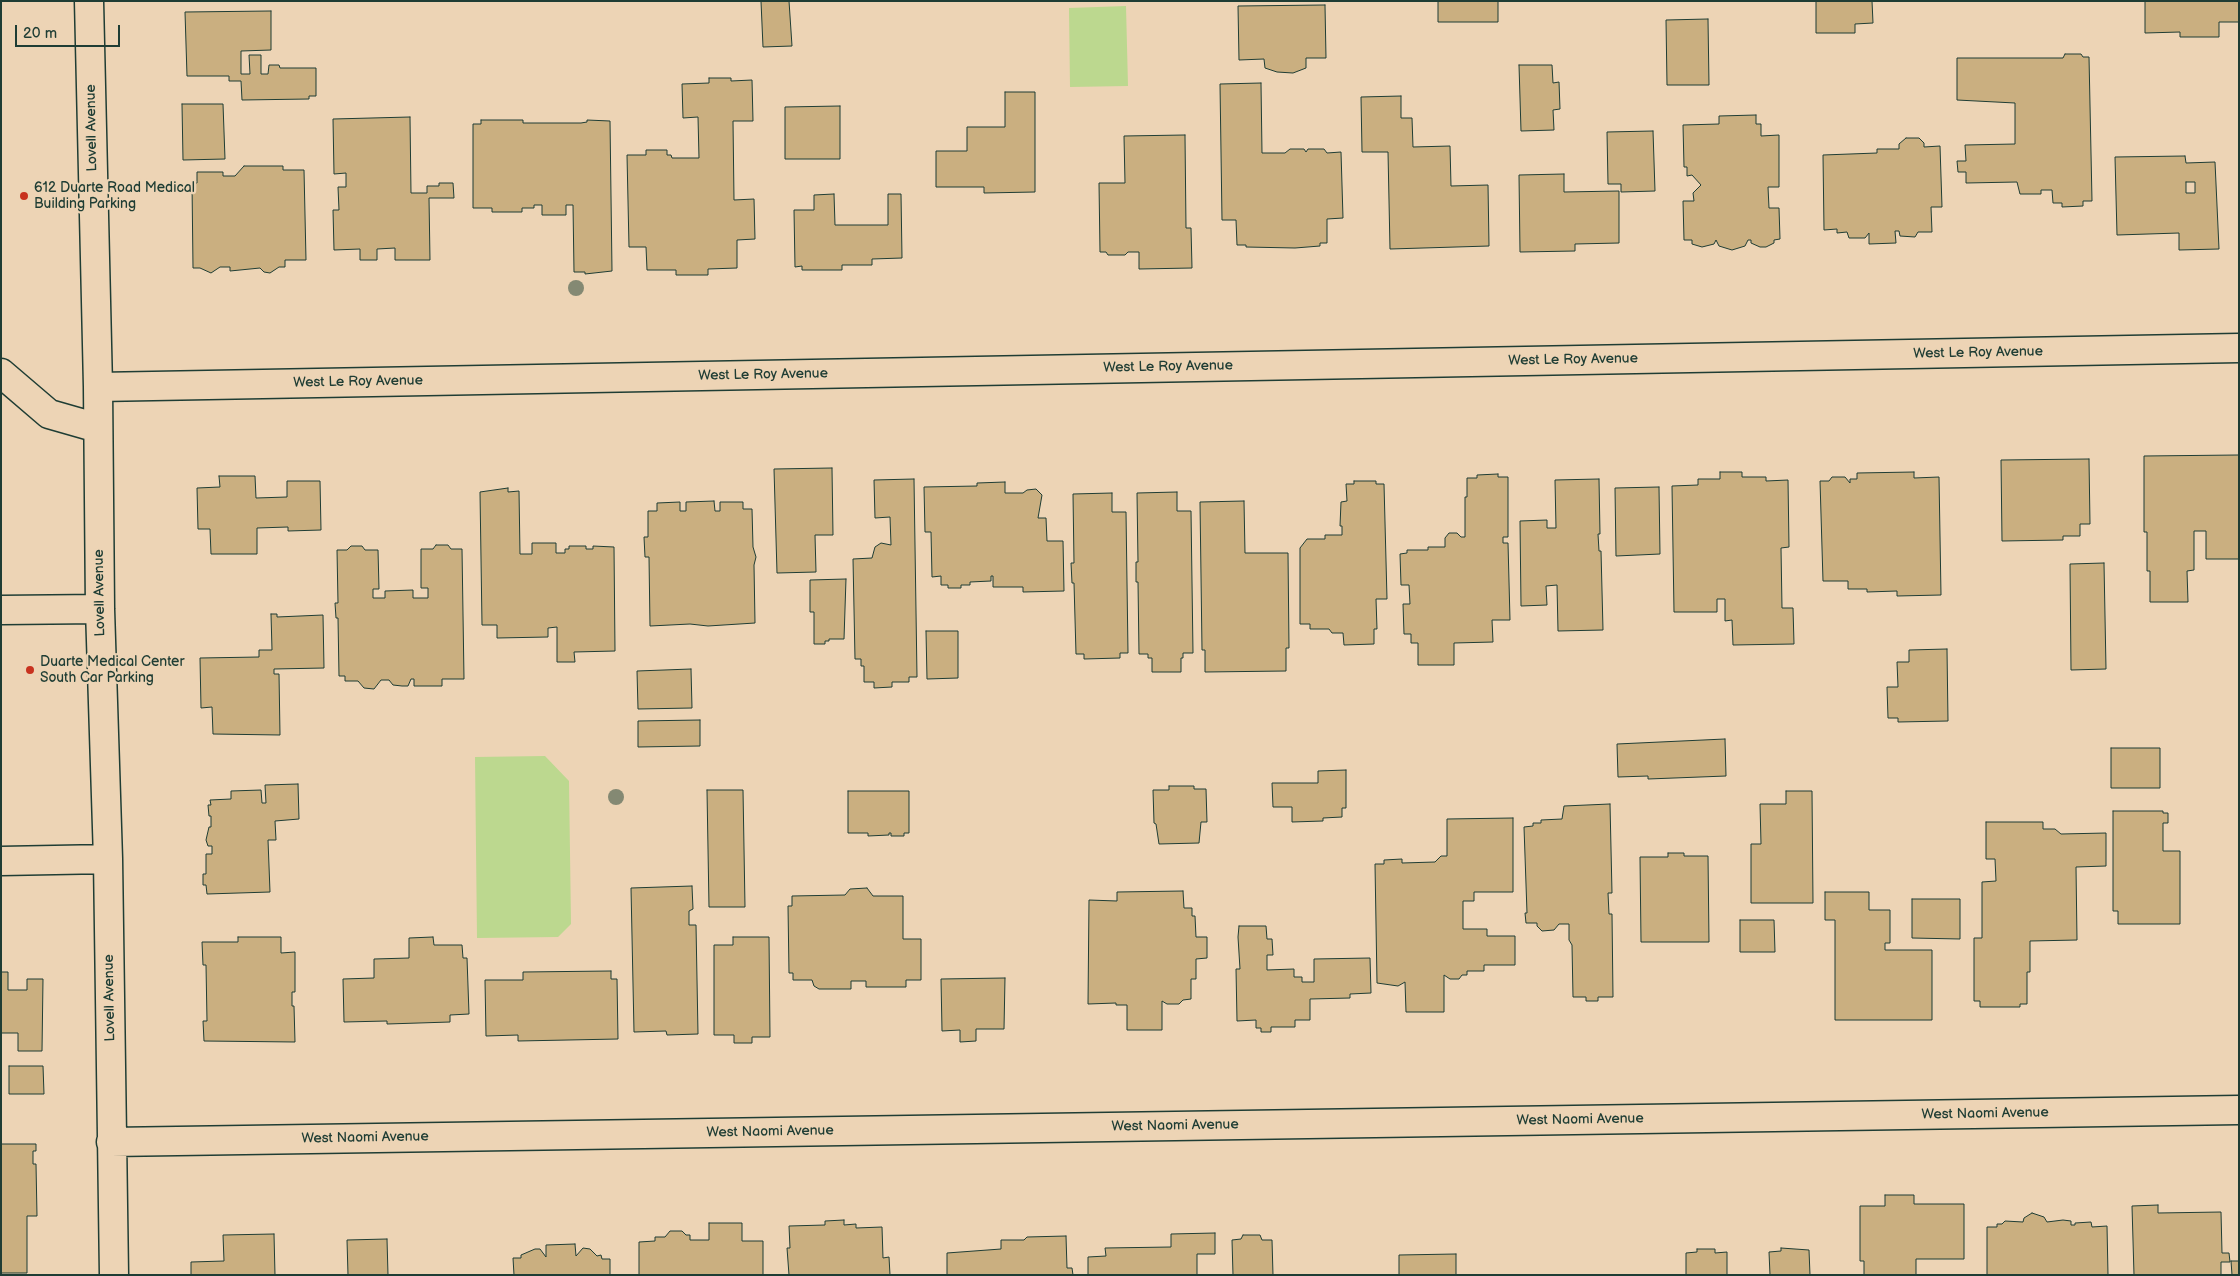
<!DOCTYPE html>
<html>
<head>
<meta charset="utf-8">
<style>
	body { margin:0 }
	#map { position:relative; width:2240px; height:1276px; overflow:hidden; background:#edd4b5; font-family:"Balsamiq Sans",sans-serif }
	canvas { display:block }
	.frame { position:absolute; inset:0; border:2px solid #1f3d34; pointer-events:none }
	.scale { position:absolute; left:15px; top:25px; width:105px; height:22px; box-sizing:border-box; border:2px solid #1f3d34; border-top:0; padding-left:6px; font-size:15px; line-height:18px; white-space:nowrap; color:#1f3d34; -webkit-text-stroke:4px #edd4b5; paint-order:stroke }
</style>
</head>
<body>
<div id="map">
<canvas width="2240" height="1276"></canvas>
<div class="frame"></div>
<div class="scale">20 m</div>
</div>
<script>
const ctx = document.querySelector('canvas').getContext('2d');
ctx.lineJoin = 'round';
function fill(path, color) {
  ctx.fillStyle = color;
  ctx.fill(path, 'evenodd');
}
function shape(rows) {
  const path = new Path2D();
  for (const r of rows) {
    path.moveTo(r[0], r[1]);
    for (let i = 2; i < r.length; i += 2) path.lineTo(r[i], r[i + 1]);
  }
  return path;
}
function strokePath(path, color, width, dash) {
  ctx.strokeStyle = color;
  ctx.lineWidth = width;
  ctx.lineCap = dash ? 'butt' : 'round';
  ctx.setLineDash(dash || []);
  ctx.stroke(path);
}
function write(font, color, halo, rows, align = 'center') {
  ctx.font = font + ' "Balsamiq Sans",sans-serif';
  ctx.lineWidth = 4.5;
  ctx.setLineDash([]);
  ctx.textBaseline = 'middle';
  ctx.strokeStyle = halo;
  ctx.fillStyle = color;
  for (const [text, x, y, turn = 0] of rows) {
    ctx.save();
    ctx.translate(x, y);
    ctx.rotate((+turn || 0) * Math.PI / 180);
    ctx.textAlign = isNaN(turn) ? turn : align;
    if (halo) ctx.strokeText(text, 0, 0);
    ctx.fillText(text, 0, 0);
    ctx.restore();
  }
}
fill(shape([
	[1126,6,1128,86,1070,87,1069,8],
	[545,756,569,781,571,924,558,937,477,938,475,757]
]), '#bcd88f');
const building = shape([
	[761,1,789,1,792,46,763,47,761,1],
	[1438,1,1498,1,1498,22,1438,22,1438,1],
	[1816,1,1872,1,1873,23,1855,24,1855,33,1816,33,1816,1],
	[2145,1,2239,1,2239,22,2219,22,2219,37,2180,37,2180,32,2145,33,2145,1],
	[1325,5,1326,58,1306,58,1306,68,1293,73,1277,72,1265,68,1264,59,1239,60,1238,6,1325,5],
	[271,11,271,50,241,51,241,74,250,74,249,55,261,55,261,74,268,74,269,65,279,65,280,68,316,68,316,96,309,96,309,99,242,100,241,81,229,81,229,76,187,76,185,12,271,11],
	[1708,19,1709,85,1667,85,1666,20,1708,19],
	[2065,54,2081,54,2083,57,2089,57,2092,201,2083,201,2083,206,2062,207,2062,203,2053,203,2052,190,2041,190,2041,194,2020,194,2017,182,1966,183,1966,172,1958,172,1957,161,1966,161,1965,145,2015,144,2015,103,1957,100,1957,58,2063,58,2065,54],
	[1519,65,1552,65,1553,83,1559,82,1560,109,1553,110,1554,130,1521,131,1519,65],
	[709,78,731,78,731,81,752,80,753,121,733,121,734,200,754,199,755,239,737,240,737,268,708,269,708,275,676,275,676,270,647,270,646,247,629,247,627,155,646,155,646,150,667,150,667,155,671,155,672,158,699,158,698,117,683,118,682,84,709,83,709,78],
	[1261,83,1262,153,1285,153,1290,149,1304,149,1306,152,1308,149,1324,149,1327,153,1341,152,1343,218,1327,219,1327,243,1320,243,1320,246,1295,248,1246,247,1246,245,1237,245,1236,220,1222,220,1220,84,1261,83],
	[1005,92,1035,92,1035,192,984,193,984,187,936,187,936,151,967,151,967,127,1005,127,1005,92],
	[1401,96,1401,118,1412,118,1413,147,1450,146,1451,186,1488,185,1489,246,1390,249,1388,152,1362,152,1361,97,1401,96],
	[182,104,223,104,225,159,183,160,182,104],
	[840,106,840,159,785,159,785,107,840,106],
	[1756,115,1756,124,1761,124,1761,136,1779,135,1779,187,1768,187,1769,208,1779,208,1780,239,1774,240,1774,243,1766,247,1760,247,1751,243,1751,240,1748,240,1745,246,1732,250,1719,246,1716,240,1714,244,1702,247,1692,244,1692,240,1684,240,1683,201,1694,201,1693,193,1701,185,1692,175,1687,176,1687,167,1684,167,1683,125,1719,124,1719,116,1756,115],
	[410,117,411,193,427,193,427,186,439,186,439,183,453,183,454,198,429,198,430,260,395,260,395,248,377,249,377,260,360,260,360,249,334,250,333,210,339,210,338,187,346,187,346,173,334,174,333,119,410,117],
	[481,120,523,120,523,123,581,123,587,122,587,120,610,121,612,271,585,274,585,272,574,272,573,205,566,205,566,215,542,215,542,205,534,205,534,208,522,208,522,212,492,212,492,208,473,208,473,124,481,124,481,120],
	[1653,131,1655,191,1621,192,1621,184,1608,184,1607,132,1653,131],
	[1185,135,1186,228,1191,228,1192,268,1139,269,1139,252,1128,252,1125,255,1108,255,1106,252,1100,252,1099,183,1125,183,1124,136,1185,135],
	[1906,138,1919,138,1924,143,1924,147,1940,146,1942,207,1931,207,1932,232,1918,232,1915,237,1900,236,1899,231,1895,231,1896,243,1869,244,1869,233,1865,238,1849,238,1847,232,1837,233,1837,229,1824,230,1823,155,1877,153,1877,149,1899,149,1899,144,1906,138],
	[2185,156,2186,163,2215,162,2219,249,2179,250,2179,233,2117,235,2115,157,2185,156],
	[2186,182,2195,182,2195,193,2186,193,2186,182],
	[244,166,283,166,283,170,304,170,306,260,285,260,285,267,279,267,270,273,264,272,260,268,230,271,230,267,220,267,211,273,200,268,193,268,192,183,197,183,197,172,223,172,223,176,235,176,244,166],
	[1564,174,1564,192,1619,191,1619,243,1575,244,1575,251,1520,252,1519,175,1564,174],
	[834,194,835,225,888,225,888,194,901,194,902,258,872,259,872,265,842,265,842,270,802,270,802,266,795,267,794,210,814,210,814,195,834,194],
	[2239,455,2239,559,2206,559,2206,531,2194,531,2194,570,2187,571,2188,602,2150,602,2150,571,2147,571,2147,532,2144,532,2144,456,2239,455],
	[2089,459,2090,524,2080,524,2080,536,2063,536,2063,540,2002,541,2001,460,2089,459],
	[832,468,833,535,815,535,816,572,777,573,774,469,832,468],
	[1720,472,1742,472,1742,477,1766,477,1766,481,1788,480,1789,547,1781,548,1782,608,1793,608,1794,644,1733,645,1732,620,1725,621,1725,599,1717,599,1717,612,1674,612,1672,486,1698,485,1698,479,1720,479,1720,472],
	[1914,472,1914,478,1939,477,1941,595,1897,596,1897,591,1867,592,1867,589,1848,589,1848,581,1823,581,1820,481,1829,481,1832,477,1845,477,1850,483,1850,479,1857,479,1857,473,1914,472],
	[1498,474,1498,477,1508,477,1508,537,1503,537,1503,543,1508,543,1510,620,1492,620,1493,642,1454,643,1454,665,1418,665,1418,643,1411,643,1411,634,1404,634,1403,604,1410,604,1409,585,1401,585,1400,554,1407,553,1407,550,1428,550,1428,547,1445,547,1445,538,1449,533,1457,533,1461,537,1465,537,1465,497,1467,497,1467,478,1477,478,1477,475,1498,474],
	[219,476,255,476,256,498,287,497,287,481,320,481,321,530,288,531,288,527,257,528,257,554,211,554,210,529,198,529,197,488,220,487,219,476],
	[914,479,917,677,909,677,909,682,892,682,892,687,874,688,874,682,864,682,864,666,861,666,861,659,855,659,853,559,872,558,875,547,881,543,891,545,890,517,875,518,874,480,914,479],
	[1599,479,1600,534,1598,534,1599,551,1601,551,1603,630,1558,631,1557,585,1546,586,1547,605,1521,606,1520,521,1547,520,1547,528,1556,528,1555,480,1599,479],
	[1354,481,1376,481,1376,484,1384,484,1387,599,1376,599,1377,629,1374,629,1374,644,1344,645,1343,633,1332,633,1329,629,1310,629,1310,624,1300,624,1300,548,1307,539,1325,539,1325,535,1342,535,1342,526,1340,526,1341,502,1347,501,1346,484,1354,484,1354,481],
	[1005,482,1005,493,1023,493,1027,490,1036,489,1042,495,1038,518,1046,518,1047,541,1063,541,1064,591,1023,592,1023,587,993,587,993,576,991,576,991,581,970,582,970,585,961,585,961,588,948,588,948,585,941,585,941,576,932,577,931,532,925,532,924,487,977,486,977,483,1005,482],
	[1659,487,1660,554,1616,556,1615,488,1659,487],
	[508,488,508,492,519,491,520,554,532,554,532,543,556,543,556,553,565,553,565,549,569,549,569,546,586,546,586,549,593,549,593,546,614,547,615,651,574,652,575,662,557,662,557,627,548,628,548,637,497,638,497,625,482,625,480,492,508,488],
	[1177,492,1177,511,1191,511,1193,653,1183,653,1183,658,1181,658,1181,672,1152,672,1152,658,1148,658,1148,654,1139,654,1138,582,1136,582,1136,562,1138,562,1137,493,1177,492],
	[1112,493,1112,512,1126,512,1128,653,1120,653,1120,658,1084,659,1084,654,1076,654,1074,583,1072,583,1071,563,1074,563,1073,494,1112,493],
	[714,501,715,511,720,511,720,502,743,502,743,509,752,509,753,547,756,557,754,565,755,623,708,626,690,624,650,626,649,557,645,557,644,537,648,537,648,511,657,511,657,503,680,502,680,511,686,511,686,502,714,501],
	[1244,501,1245,553,1288,553,1289,648,1286,648,1286,671,1205,672,1205,650,1202,650,1200,502,1244,501],
	[436,545,448,545,451,549,462,549,464,679,442,679,442,686,414,686,414,679,411,679,408,686,402,686,393,685,389,680,381,680,374,689,364,688,358,681,345,681,345,676,339,676,338,618,336,618,335,603,338,603,337,550,347,550,351,546,362,546,365,550,378,550,379,589,373,589,373,598,385,598,385,591,413,590,413,598,428,598,428,588,421,588,421,549,433,549,436,545],
	[2104,563,2106,669,2071,670,2070,564,2104,563],
	[846,579,844,639,829,639,829,641,825,641,825,644,814,644,814,612,810,612,810,580,846,579],
	[271,614,277,614,277,617,323,615,324,668,274,669,274,674,279,674,280,735,213,734,212,707,201,708,200,658,259,657,259,650,272,650,271,614],
	[926,631,958,631,958,678,927,679,926,631],
	[1947,649,1948,721,1898,722,1898,718,1888,718,1887,687,1898,687,1897,662,1909,662,1909,650,1947,649],
	[691,669,692,708,638,709,637,671,691,669],
	[700,720,700,746,638,747,638,721,700,720],
	[1725,739,1726,776,1648,779,1648,776,1618,777,1617,744,1725,739],
	[2111,748,2160,748,2160,788,2111,788,2111,748],
	[1346,770,1346,808,1342,808,1342,817,1323,818,1323,821,1292,822,1292,807,1273,807,1272,783,1318,783,1318,771,1346,770],
	[298,784,299,819,275,821,276,840,268,840,270,892,207,894,206,885,203,885,203,874,206,874,206,854,212,854,212,846,208,846,206,840,209,827,211,827,211,816,209,816,208,805,211,805,210,800,231,799,231,791,261,790,262,803,266,803,265,785,298,784],
	[1169,786,1194,786,1194,789,1206,789,1207,822,1201,822,1199,843,1159,844,1156,824,1154,823,1153,790,1169,790,1169,786],
	[707,790,743,790,745,907,709,907,707,790],
	[848,791,909,791,909,833,904,833,904,836,891,836,891,833,889,833,889,835,868,836,868,833,848,833,848,791],
	[1786,791,1812,791,1813,903,1751,903,1751,844,1761,844,1760,804,1786,804,1786,791],
	[1610,804,1612,893,1608,893,1609,914,1612,914,1613,997,1598,997,1598,1001,1586,1001,1586,997,1573,997,1572,945,1569,940,1569,924,1559,924,1554,930,1542,931,1537,926,1537,923,1526,923,1525,913,1527,913,1524,827,1533,826,1533,823,1541,823,1541,820,1562,819,1564,806,1610,804],
	[2113,811,2163,811,2163,813,2168,813,2168,823,2163,823,2163,851,2180,851,2180,924,2118,924,2118,911,2113,911,2113,811],
	[1513,818,1513,892,1474,892,1474,901,1463,901,1463,929,1487,929,1487,936,1515,936,1515,965,1484,965,1484,971,1467,971,1467,975,1462,975,1459,979,1450,979,1444,975,1444,1012,1406,1012,1405,982,1398,986,1377,983,1375,864,1384,864,1384,860,1402,859,1402,863,1435,862,1441,856,1447,856,1447,819,1513,818],
	[1986,822,2043,822,2043,829,2055,829,2061,834,2106,833,2106,866,2076,867,2077,940,2030,941,2030,972,2027,972,2027,1004,2020,1004,2020,1007,1980,1007,1980,1001,1974,1001,1974,938,1982,938,1982,882,1996,881,1995,859,1986,859,1986,822],
	[1668,853,1684,853,1684,856,1708,856,1709,942,1641,942,1640,857,1668,857,1668,853],
	[692,886,693,909,689,911,689,925,696,925,698,1034,667,1035,666,1031,634,1032,631,888,692,886],
	[867,888,873,896,903,896,903,939,921,939,921,980,906,980,906,987,866,987,866,981,851,981,851,989,819,989,814,986,812,980,793,980,793,973,789,973,788,906,792,906,792,896,845,895,850,889,867,888],
	[1183,891,1184,908,1192,908,1192,916,1195,916,1196,937,1207,937,1207,958,1196,959,1196,979,1191,979,1191,999,1183,1000,1179,1004,1167,1004,1162,1001,1162,1030,1127,1030,1127,1005,1116,1005,1116,1003,1088,1004,1089,900,1117,901,1117,892,1183,891],
	[1825,892,1869,892,1869,910,1890,910,1890,943,1885,943,1885,950,1932,950,1932,1020,1835,1020,1835,920,1825,920,1825,892],
	[1912,899,1960,899,1960,939,1912,938,1912,899],
	[1740,920,1774,920,1775,952,1740,952,1740,920],
	[1239,926,1266,926,1267,939,1272,939,1273,955,1267,955,1267,970,1294,969,1294,977,1302,977,1302,982,1314,982,1314,959,1370,958,1371,993,1350,994,1350,998,1310,999,1310,1020,1295,1020,1295,1027,1271,1027,1271,1032,1261,1032,1261,1028,1256,1028,1256,1020,1237,1021,1236,969,1240,969,1238,937,1239,926],
	[238,937,281,937,281,953,295,952,295,992,292,992,292,1006,294,1006,295,1042,204,1041,203,1021,207,1021,206,965,203,965,202,942,238,942,238,937],
	[433,937,434,945,462,945,463,958,467,958,469,1014,450,1015,450,1022,387,1024,387,1021,344,1022,343,979,374,978,374,959,409,958,409,938,433,937],
	[733,937,769,937,770,1037,752,1037,752,1043,734,1043,734,1035,714,1035,714,945,733,945,733,937],
	[611,971,611,979,617,979,618,1039,518,1041,518,1035,486,1036,485,980,523,980,523,972,611,971],
	[1,972,8,972,8,990,27,990,27,979,43,979,42,1051,18,1051,18,1033,1,1033,1,972],
	[1005,978,1004,1029,976,1029,976,1041,960,1042,960,1030,942,1031,941,979,1005,978],
	[9,1066,43,1066,44,1094,9,1094,9,1066],
	[1,1144,36,1144,36,1151,33,1151,33,1164,36,1164,37,1216,27,1216,27,1273,1,1273,1,1144],
	[1885,1195,1914,1195,1914,1204,1964,1204,1964,1259,1916,1259,1916,1275,1864,1275,1864,1261,1860,1261,1860,1206,1885,1206,1885,1195],
	[2158,1205,2158,1213,2221,1212,2222,1253,2229,1253,2230,1262,2221,1262,2221,1275,2134,1275,2132,1206,2158,1205],
	[2032,1213,2044,1217,2047,1222,2063,1220,2071,1221,2071,1225,2075,1225,2075,1223,2091,1222,2092,1227,2107,1226,2108,1275,1987,1275,1987,1227,1997,1227,1997,1224,2002,1224,2005,1221,2023,1222,2024,1218,2032,1213],
	[844,1220,844,1225,856,1224,856,1228,882,1227,883,1258,889,1257,890,1275,789,1275,787,1248,790,1248,789,1226,825,1225,825,1221,844,1220],
	[709,1223,742,1223,742,1241,763,1241,763,1275,639,1275,639,1242,655,1241,655,1237,665,1237,670,1231,682,1231,686,1235,690,1235,690,1240,709,1240,709,1223],
	[1215,1233,1215,1254,1197,1254,1197,1275,1088,1275,1088,1257,1106,1256,1105,1248,1171,1247,1171,1234,1215,1233],
	[274,1234,275,1275,191,1275,191,1262,224,1261,223,1235,274,1234],
	[1243,1235,1260,1235,1262,1240,1272,1240,1273,1275,1233,1275,1232,1240,1241,1239,1243,1235],
	[1066,1236,1067,1268,1072,1268,1073,1275,947,1275,947,1253,1001,1249,1001,1240,1024,1240,1027,1237,1066,1236],
	[387,1239,388,1275,348,1275,347,1240,387,1239],
	[575,1244,576,1256,583,1248,590,1249,597,1256,601,1255,602,1259,610,1259,610,1275,514,1275,513,1258,521,1258,521,1255,535,1249,540,1249,546,1257,546,1245,575,1244],
	[1781,1248,1809,1250,1810,1275,1770,1275,1769,1252,1781,1251,1781,1248],
	[1697,1249,1715,1249,1715,1253,1727,1252,1727,1275,1686,1275,1686,1253,1697,1252,1697,1249],
	[1456,1254,1456,1275,1399,1275,1399,1255,1456,1254],
	[2231,1261,2239,1261,2239,1275,2232,1275,2231,1261]
]);
fill(building, '#caaf80');
strokePath(building, '#1f3d34', 1);
const minor = shape([
	[89,1,98,387,100,609,108,859,114,1275],
	[1,373,49,414,98,428],
	[98,387,2239,348],
	[1,610,100,609],
	[1,861,108,859],
	[111,1142,2239,1110]
]);
strokePath(minor, '#1f3d34', 31);
strokePath(minor, '#edd4b5', 28);
ctx.fillStyle = '#848973';
for (const [x, y] of [
	[576,288],
	[616,797]
]) {
  ctx.beginPath();
  ctx.arc(x, y, 8, 0, 2 * Math.PI);
  ctx.fill();
}
for (const [x, y, r, color] of [
	[24,196,5,"#c8321e"],
	[30,670,5,"#c8321e"]
]) {
  const dot = new Path2D();
  dot.arc(x, y, r, 0, 2 * Math.PI);
  ctx.fillStyle = color;
  ctx.fill(dot);
  strokePath(dot, '#edd4b5', 2);
}
write('14px', '#1f3d34', '#edd4b5', [
	["Lovell Avenue",92,128,-91],
	["West Le Roy Avenue",1978,353,-1],
	["West Le Roy Avenue",1573,360,-1],
	["West Le Roy Avenue",1168,367,-1],
	["West Le Roy Avenue",763,375,-1],
	["West Le Roy Avenue",358,382,-1],
	["Lovell Avenue",100,593,-91],
	["Lovell Avenue",110,998,-91],
	["West Naomi Avenue",1985,1114,-1],
	["West Naomi Avenue",1580,1120,-1],
	["West Naomi Avenue",1175,1126,-1],
	["West Naomi Avenue",770,1132,-1],
	["West Naomi Avenue",365,1138,-1]
]);
write('14px', '#1f3d34', '#edd4b5', [
	["612 Duarte Road Medical",34,188],
	["Building Parking",34,204],
	["Duarte Medical Center",40,662],
	["South Car Parking",40,678]
], 'left');
</script>
</body>
</html>
